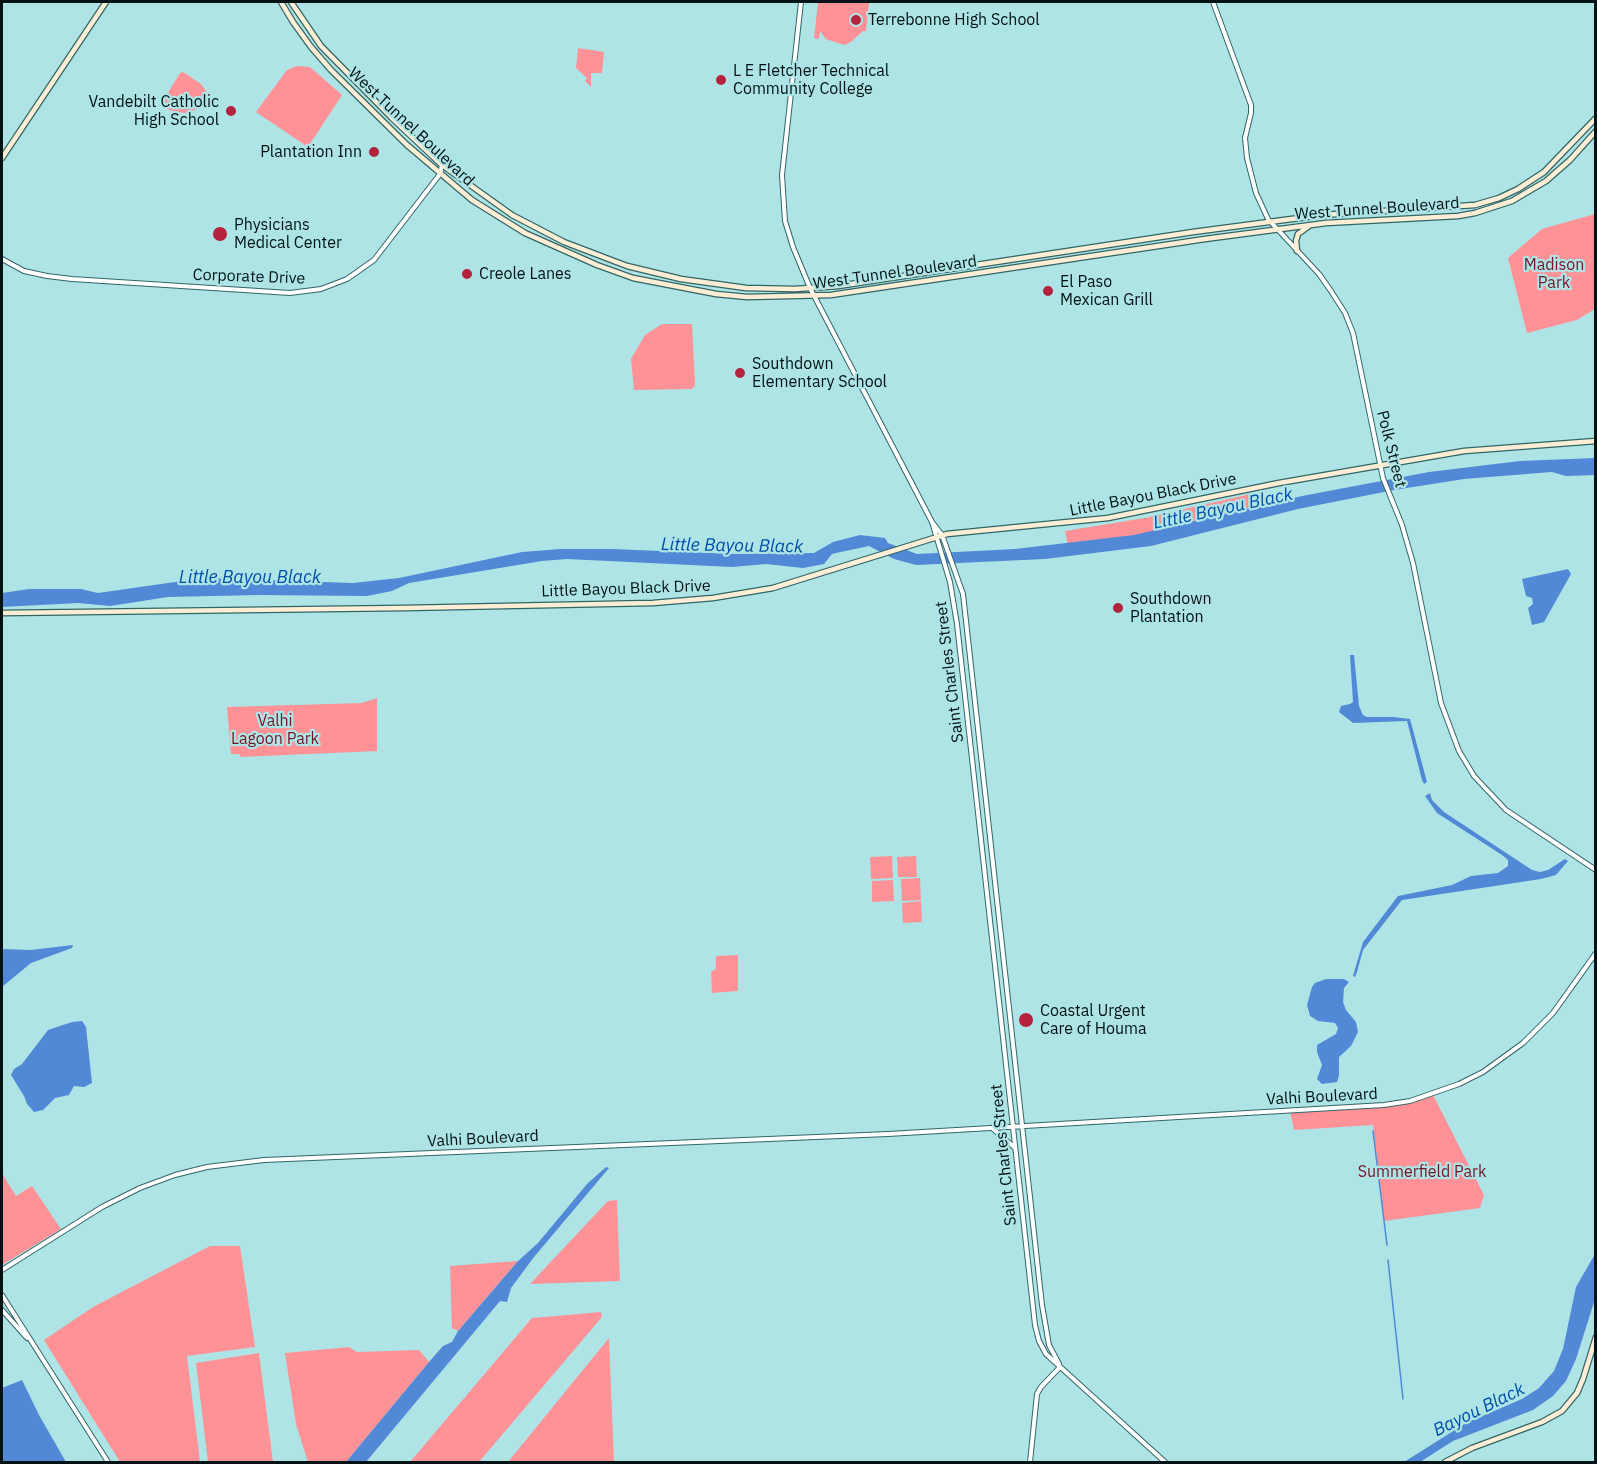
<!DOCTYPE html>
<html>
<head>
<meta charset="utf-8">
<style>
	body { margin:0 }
	#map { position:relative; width:1597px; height:1464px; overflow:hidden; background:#aee4e5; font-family:"IBM Plex Sans",sans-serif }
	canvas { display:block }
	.frame { position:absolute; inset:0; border:3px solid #001213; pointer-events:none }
</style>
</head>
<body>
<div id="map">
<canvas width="1597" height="1464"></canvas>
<div class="frame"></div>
</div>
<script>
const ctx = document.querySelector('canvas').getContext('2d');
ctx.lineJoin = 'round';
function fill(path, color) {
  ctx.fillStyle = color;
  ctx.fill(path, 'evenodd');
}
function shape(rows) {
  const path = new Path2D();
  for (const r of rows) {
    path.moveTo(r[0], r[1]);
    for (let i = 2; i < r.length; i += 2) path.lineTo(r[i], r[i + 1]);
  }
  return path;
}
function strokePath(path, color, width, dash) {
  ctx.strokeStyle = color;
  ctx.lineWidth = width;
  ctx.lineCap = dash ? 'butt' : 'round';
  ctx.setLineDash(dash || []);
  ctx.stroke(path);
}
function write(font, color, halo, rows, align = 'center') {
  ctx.font = font + ' "IBM Plex Sans",sans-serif';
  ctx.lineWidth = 4.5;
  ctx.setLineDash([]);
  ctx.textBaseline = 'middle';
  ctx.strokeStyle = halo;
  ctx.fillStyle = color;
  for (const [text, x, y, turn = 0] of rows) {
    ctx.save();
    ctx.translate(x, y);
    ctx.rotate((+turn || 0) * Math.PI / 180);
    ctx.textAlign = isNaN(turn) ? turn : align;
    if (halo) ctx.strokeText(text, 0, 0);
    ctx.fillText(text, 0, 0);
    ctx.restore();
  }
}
fill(shape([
	[818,2,869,2,866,31,863,31,851,42,844,45,826,39,820,31,819,39,814,38],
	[578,48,604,52,602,73,591,73,591,87,585,81,587,78,576,68],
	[297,66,310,67,342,95,310,144,305,145,256,112,287,70],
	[183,72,201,84,211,98,199,108,187,113,175,112,162,107,169,91,180,73],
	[1595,214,1595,309,1577,320,1527,333,1508,258,1542,229],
	[662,324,692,324,695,385,692,389,634,390,631,359,645,335],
	[1255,493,1259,510,1148,535,1068,545,1065,531,1145,518],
	[377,698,377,751,241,757,239,754,231,754,227,707,362,703],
	[892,856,893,878,871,879,870,857],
	[916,856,917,877,898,877,897,857],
	[920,878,921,900,902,901,901,879],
	[893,880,894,901,872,902,872,881],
	[921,901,922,922,903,923,902,903],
	[738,955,738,991,712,993,711,972,716,969,716,956],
	[1433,1095,1484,1195,1480,1208,1384,1221,1373,1125,1294,1130,1290,1111,1403,1102],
	[2,1173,16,1196,32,1186,61,1229,2,1265],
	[617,1200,620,1281,530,1284,608,1201],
	[210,1246,240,1246,255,1347,187,1356,200,1462,120,1462,44,1340,93,1307],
	[518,1261,458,1331,452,1328,450,1266],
	[601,1312,602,1317,479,1462,410,1462,532,1318],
	[609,1338,614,1462,508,1462],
	[349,1347,357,1352,419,1350,429,1362,346,1462,308,1462,296,1424,285,1353],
	[259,1353,273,1462,208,1462,196,1363]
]), '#fe9297');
fill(shape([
	[1595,458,1595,475,1566,476,1552,472,1464,479,1394,490,1298,509,1151,546,1045,559,916,565,894,559,869,546,836,553,832,554,824,564,803,568,766,564,732,567,567,559,542,561,409,583,392,591,367,596,258,595,168,597,110,606,78,603,2,607,2,593,29,589,81,589,98,593,203,578,353,583,399,578,522,552,560,549,612,549,734,554,814,553,833,542,860,535,885,538,888,543,917,554,1015,549,1134,535,1302,496,1429,472,1520,461],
	[1568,569,1571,574,1544,622,1532,625,1528,608,1533,604,1532,598,1526,596,1522,579],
	[1350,655,1354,655,1359,706,1363,715,1367,717,1393,717,1410,719,1427,782,1424,784,1422,780,1407,721,1353,723,1339,712,1341,706,1350,704,1353,702],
	[1430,793,1432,800,1444,812,1532,870,1540,872,1548,870,1565,859,1568,861,1556,875,1541,879,1402,900,1363,950,1357,972,1355,977,1353,976,1363,942,1398,896,1452,885,1471,876,1498,873,1508,866,1508,860,1502,855,1437,813,1425,796],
	[73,945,72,948,31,963,2,987,2,949,31,950],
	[1326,979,1344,979,1349,982,1344,988,1343,1002,1346,1010,1356,1022,1358,1032,1351,1046,1339,1057,1339,1075,1337,1082,1322,1084,1317,1079,1322,1065,1317,1052,1317,1045,1336,1034,1338,1028,1335,1023,1318,1021,1310,1016,1307,1005,1312,987,1315,983],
	[82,1021,86,1027,92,1083,84,1087,74,1086,69,1095,55,1098,43,1110,34,1112,27,1104,24,1096,11,1075,14,1069,22,1064,48,1030,72,1022],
	[606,1167,609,1168,534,1257,511,1288,507,1302,500,1301,366,1462,346,1462,429,1362,443,1346,452,1342,458,1331,518,1261,538,1243,587,1184],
	[1595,1254,1595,1299,1576,1359,1566,1381,1553,1396,1533,1410,1453,1441,1420,1462,1404,1462,1466,1423,1522,1399,1539,1388,1554,1371,1563,1349,1576,1287],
	[22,1380,39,1415,66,1462,2,1462,2,1388]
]), '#5289d7');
strokePath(shape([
	[1373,1131,1387,1245],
	[1388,1260,1403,1399]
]), '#5289d7', 1.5);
const tertiary = shape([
	[801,2,782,175,785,221,793,247,810,288,932,522,950,582,957,624,1035,1325,1039,1341,1046,1354,1165,1462],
	[1213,2,1251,105,1251,113,1245,138,1247,158,1256,193,1268,219,1319,274,1331,291,1345,313,1353,333,1383,478,1402,525,1413,563,1441,703,1459,751,1474,776,1506,810,1596,870],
	[2,259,24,271,47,276,72,279,290,293,321,289,347,279,374,260,440,174,442,165],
	[932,522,942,535,963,594,1042,1305,1049,1345,1059,1364],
	[992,1128,1014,1147],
	[2,1270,102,1207,140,1188,175,1175,207,1167,264,1160,888,1134,1384,1105,1410,1101,1459,1084,1483,1072,1523,1043,1553,1013,1596,953],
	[2,1295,108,1462],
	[2,1310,27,1338],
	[1030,1462,1037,1394,1041,1387,1060,1367]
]);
const secondary = shape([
	[281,2,293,22,311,47,331,70,407,145,472,200,525,233,597,265,633,278,716,294,747,297,831,295,1205,239,1326,223,1458,216,1475,213,1512,201,1546,181,1570,160,1596,131],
	[291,2,321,46,392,118,442,165,512,215,564,242,627,266,681,279,746,288,795,289,838,286,1193,232,1322,215,1475,205,1499,198,1518,189,1544,172,1596,118],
	[2,158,106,2],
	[1297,251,1296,241,1298,234,1309,226],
	[2,613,405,608,653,603,713,598,773,588,947,534,1108,518,1279,483,1464,451,1596,441],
	[1445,1462,1472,1448,1542,1422,1562,1411,1577,1393,1583,1379,1596,1337]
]);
strokePath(tertiary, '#326566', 6);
strokePath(secondary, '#326566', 7);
strokePath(tertiary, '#fff', 4);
strokePath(secondary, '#feeed5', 4.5);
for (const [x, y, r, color] of [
	[856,20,6,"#b5223d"],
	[721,80,6,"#b5223d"],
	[231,111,6,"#b5223d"],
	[374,152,6,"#b5223d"],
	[220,234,8,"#b5223d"],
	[467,274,6,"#b5223d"],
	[1048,291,6,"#b5223d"],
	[740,373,6,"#b5223d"],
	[1118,608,6,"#b5223d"],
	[1026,1020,8,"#b5223d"]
]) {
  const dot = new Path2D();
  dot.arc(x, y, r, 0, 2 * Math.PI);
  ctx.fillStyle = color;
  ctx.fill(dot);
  strokePath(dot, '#aee4e5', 2);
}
write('16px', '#001213', '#aee4e5', [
	["Terrebonne High School",868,20],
	["L E Fletcher Technical",733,71],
	["Community College",733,89],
	["Vandebilt Catholic",219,102,"right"],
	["High School",219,120,"right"],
	["Plantation Inn",362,152,"right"],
	["Physicians",234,225],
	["Medical Center",234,243],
	["Creole Lanes",479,274],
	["El Paso",1060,282],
	["Mexican Grill",1060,300],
	["Southdown",752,364],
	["Elementary School",752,382],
	["Southdown",1130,599],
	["Plantation",1130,617],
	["Coastal Urgent",1040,1011],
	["Care of Houma",1040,1029]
], 'left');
write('16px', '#001213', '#aee4e5', [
	["West Tunnel Boulevard",411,127,43],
	["West Tunnel Boulevard",1377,209,-4],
	["West Tunnel Boulevard",895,273,-8],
	["Corporate Drive",249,277,2],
	["Polk Street",1391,449,76],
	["Little Bayou Black Drive",1153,495,-11],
	["Little Bayou Black Drive",626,589,-2],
	["Saint Charles Street",950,672,-97],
	["Valhi Boulevard",1322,1097,-3],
	["Valhi Boulevard",483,1139,-3],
	["Saint Charles Street",1004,1155,-96]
]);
write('16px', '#761526', '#aee4e5', [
	["Madison",1554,265],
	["Park",1554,283],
	["Valhi",275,721],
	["Lagoon Park",275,739],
	["Summerfield Park",1422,1172]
]);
write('italic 18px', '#004eaa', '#aee4e5', [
	["Little Bayou Black",1223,509,-12],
	["Little Bayou Black",732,546,1],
	["Little Bayou Black",250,578],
	["Bayou Black",1479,1410,-26]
]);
</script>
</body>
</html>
